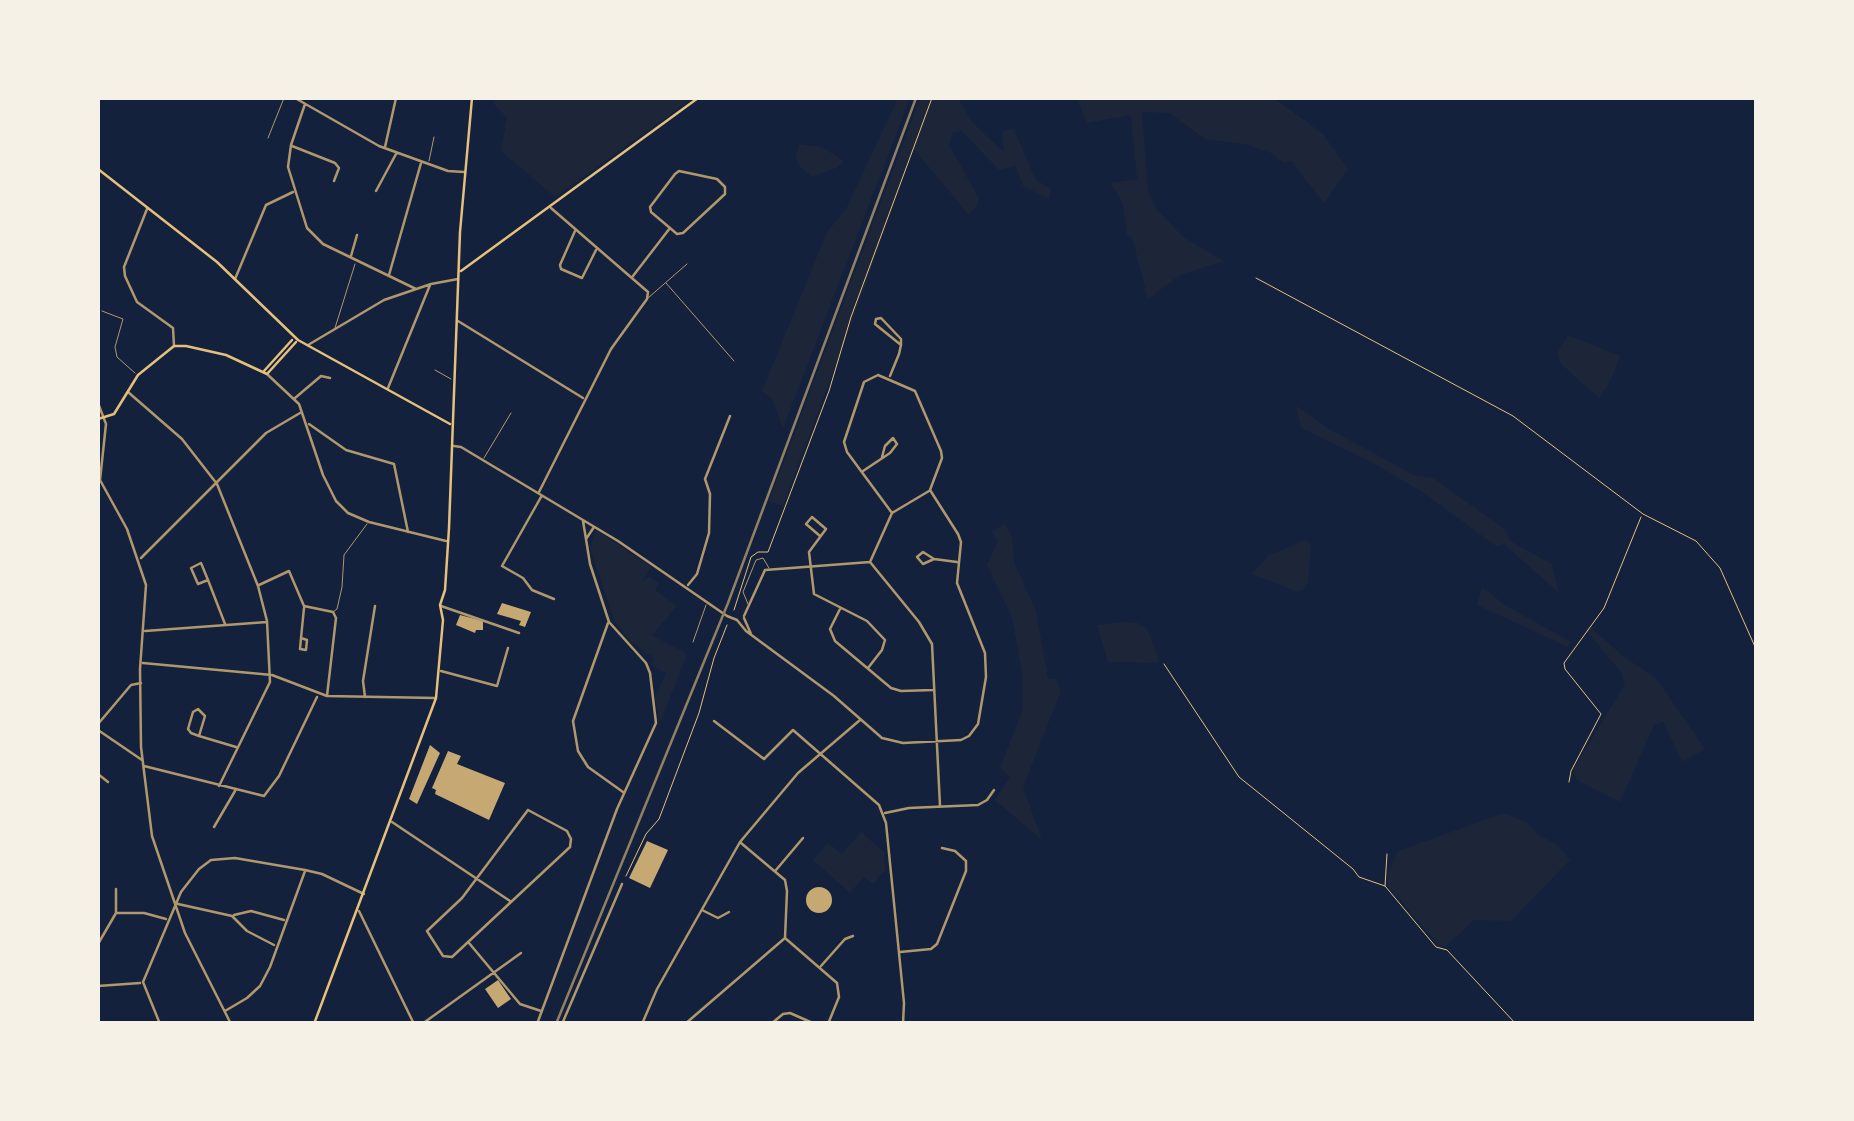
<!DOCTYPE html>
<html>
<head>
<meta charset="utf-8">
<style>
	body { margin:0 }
	#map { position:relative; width:1854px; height:1121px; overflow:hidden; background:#14213d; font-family:"Archivo Narrow",sans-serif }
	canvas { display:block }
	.frame { position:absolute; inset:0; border:100px solid #f6f1e7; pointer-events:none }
</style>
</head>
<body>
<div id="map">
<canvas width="1854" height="1121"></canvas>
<div class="frame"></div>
</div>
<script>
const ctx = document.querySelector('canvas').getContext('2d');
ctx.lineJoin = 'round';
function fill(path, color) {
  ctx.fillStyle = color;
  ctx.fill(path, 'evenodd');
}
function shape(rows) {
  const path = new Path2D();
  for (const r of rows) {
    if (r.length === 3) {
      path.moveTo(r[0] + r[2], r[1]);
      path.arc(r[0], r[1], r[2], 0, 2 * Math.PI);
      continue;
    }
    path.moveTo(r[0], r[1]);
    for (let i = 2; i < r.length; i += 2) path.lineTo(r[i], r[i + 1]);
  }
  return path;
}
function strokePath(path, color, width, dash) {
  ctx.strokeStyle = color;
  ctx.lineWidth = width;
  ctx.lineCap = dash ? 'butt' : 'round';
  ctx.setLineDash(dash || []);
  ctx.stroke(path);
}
fill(shape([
	[494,98,693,98,555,197,501,151,507,118,493,103],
	[898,98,910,98,783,428,772,399,762,391,827,232,846,209],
	[920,98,958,98,972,122,1004,152,1002,131,1014,129,1035,179,1051,189,1049,199,1023,186,1016,166,999,170,962,131,953,132,949,145,979,198,976,208,968,214,913,148,867,281,783,506,769,501],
	[1077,98,1274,98,1323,134,1348,169,1324,203,1291,161,1284,163,1271,153,1245,144,1205,139,1169,113,1142,112,1148,192,1156,208,1183,237,1224,261,1180,275,1148,299,1132,237,1127,235,1123,204,1111,183,1137,179,1131,115,1087,123],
	[799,144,822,147,844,161,836,168,812,177,801,168,796,158],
	[1568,335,1620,356,1611,380,1599,398,1561,364,1557,353],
	[1296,406,1329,429,1414,475,1433,478,1506,530,1510,541,1552,564,1559,593,1504,544,1496,546,1424,493,1371,462,1301,428],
	[1005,523,1012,538,1014,562,1036,611,1048,679,1056,679,1061,691,1023,787,1042,840,995,800,1010,777,1000,768,1023,709,1022,674,1012,617,987,565,998,541,992,532],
	[596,530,651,567,642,581,649,577,659,583,655,590,677,606,652,635,687,654,660,723,655,697,666,673,651,665,654,658,631,642,615,622,590,548],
	[1305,540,1311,544,1308,582,1303,590,1298,592,1252,574,1268,556],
	[1482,587,1505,605,1571,642,1568,647,1477,605],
	[1125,622,1138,623,1147,629,1159,660,1157,663,1108,662,1097,625],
	[1589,626,1623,656,1656,678,1705,749,1682,762,1663,722,1654,725,1620,802,1577,780,1573,770,1625,684,1621,672,1585,629],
	[1504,813,1528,823,1537,834,1559,846,1570,860,1511,921,1474,920,1445,947,1439,945,1388,886,1387,874,1398,851],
	[861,832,884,852,885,870,873,884,864,877,850,893,813,860,828,843,842,854]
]), '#1d2539');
fill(shape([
	[502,603,531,612,525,627,519,625,521,621,497,614],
	[460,615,483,621,483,630,476,630,475,633,456,625],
	[430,745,440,753,417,804,409,799],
	[448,751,461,756,457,764,505,783,489,820,435,794,436,790,432,788],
	[647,841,668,850,650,888,629,878],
	[819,900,13],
	[498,980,511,999,498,1008,485,989]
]), '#c6a872');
strokePath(shape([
	[1256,278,1513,416,1643,514,1696,541,1720,568,1756,649],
	[734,610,751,557,758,552,768,552,829,391,851,317,932,98],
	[1164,664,1239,777,1353,869,1359,877,1385,886],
	[1569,782,1571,771,1601,714,1565,669,1564,663,1604,608,1641,517],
	[1387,854,1385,886,1436,947,1447,950,1516,1024],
	[626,876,646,834,659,819,699,713,714,658,727,625]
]), '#e5c07b', 1);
strokePath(shape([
	[433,99,435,98],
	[268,138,284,98],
	[429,161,434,137],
	[666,283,734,361],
	[648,298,687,264],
	[102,311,123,319,115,347,117,357,135,373],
	[335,328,355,264],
	[435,370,451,379],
	[484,458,511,413],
	[748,604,743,592,756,560,763,558,769,568],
	[333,612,337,609,342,587,344,555,367,524],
	[693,642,706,605]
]), '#b1986c', 1);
strokePath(shape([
	[295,98,379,146,448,171,464,172],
	[305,104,291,145,288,167,307,228,323,244,416,289],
	[292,146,335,163,339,168,334,181],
	[385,147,396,98],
	[376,191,396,154],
	[147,209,124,267,125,276,137,302,173,328,174,346],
	[575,231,560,265,561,269,582,278,596,250],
	[351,256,357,235],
	[389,275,421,163],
	[633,276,670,228,677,234,683,233,725,194,725,187,717,179,679,171,675,174,650,207,651,212,670,228],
	[235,279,266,205,293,192],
	[458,321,583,398],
	[308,345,384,300,431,284,458,279],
	[890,376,899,354,901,345,901,339,881,318,876,319,875,324,901,345],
	[388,388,430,285],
	[128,392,182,439,217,484,258,586,267,621,270,682,219,786],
	[295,398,321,376,330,378],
	[98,403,106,424,100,480,127,529,146,585,140,669,141,747,152,836,185,933,231,1024],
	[454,446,461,447,618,541,727,616,737,620,746,631,834,696,882,738,903,743,961,740,969,736,978,724,986,677,985,653,957,583,961,542,958,534,930,490,942,458,941,451,915,391,878,375,864,382,844,442,847,452,892,513],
	[863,471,890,453,897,444,893,438,885,446,882,457],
	[539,492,611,349,647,299,648,292,551,208],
	[541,497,502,566,523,578,532,590,554,599],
	[583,521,586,539,594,527],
	[820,536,806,524,812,517,826,529,809,552,814,594,867,621,885,640,882,650,868,668],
	[141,558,266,433,300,413],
	[934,559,923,564,917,557,923,552,934,559,957,562],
	[870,562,919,622,932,644,940,806],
	[201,563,208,580,198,584,191,568,201,563],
	[208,580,225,624],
	[259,585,289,571,304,606,333,612,336,618,327,696],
	[688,585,697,574,709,533,710,494,705,479,730,416],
	[441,606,519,633],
	[840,609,830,629,835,641,891,688,901,691,933,690],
	[98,612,98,619],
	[744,616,765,570,870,562,892,513,929,491],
	[744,618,751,634],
	[608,623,573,721,578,751,588,767,623,792],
	[145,631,267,622],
	[301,638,304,608],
	[301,638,307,640,306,650,300,649,301,638],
	[143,663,272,675,327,696,435,698],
	[441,671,497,686,508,648],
	[365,697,363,681,375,606],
	[714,721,764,759,793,730,879,805,886,823,904,1003,903,1024],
	[98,724,131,685,141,683],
	[98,730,142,760],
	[199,736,205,716,198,709,193,712,188,729,191,733,199,736,236,747],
	[144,766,264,796,279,776,317,697],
	[98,774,108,782],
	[528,810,567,831,571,839,570,847,452,957,443,956,427,931,462,898,528,810],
	[885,813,909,808,978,805,987,800,994,790],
	[392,822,510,901],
	[214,827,235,791],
	[741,843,785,880,787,891,785,938,837,983,839,997,828,1024],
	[776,870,803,838],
	[178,904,232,916,247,931,274,945],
	[702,910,718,918,729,912],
	[359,911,414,1024],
	[116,912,116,889],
	[234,915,251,911,284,920],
	[469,943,520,1004,541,1011],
	[98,944,116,913,144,913,166,919],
	[900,952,931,949,937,944,966,871,966,861,955,851,942,848],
	[821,966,845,939,853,936],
	[98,986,140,983],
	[225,1011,247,998,260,986,270,967,305,871],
	[160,1024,143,982,181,892,199,869,211,860,235,858,305,870,322,874,364,894],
	[422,1024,521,953],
	[537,1024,617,809,656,723,650,673,646,663,609,622,590,564,586,539],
	[562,1024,622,884],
	[642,1024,657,989,740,842,798,773,860,720],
	[685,1024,785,938],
	[771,1024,783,1014,790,1013,815,1024]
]), '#b1986c', 2.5);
strokePath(shape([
	[268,375,299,404,323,475,336,501,348,513,369,522,446,541],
	[309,424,346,450,394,464,408,532]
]), '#b1986c', 2.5);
strokePath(shape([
	[98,169,217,262,298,340,450,424],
	[461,271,698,98],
	[264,371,292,340],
	[98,419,114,414,138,375,174,346,186,346,226,355,267,374,296,342],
	[314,1024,436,698,443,620,440,605,445,590,449,528,460,232,472,98]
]), '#e5c07b', 2.5);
strokePath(shape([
	[556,1024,728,603,916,98]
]), '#918062', 2.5);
</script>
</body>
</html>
